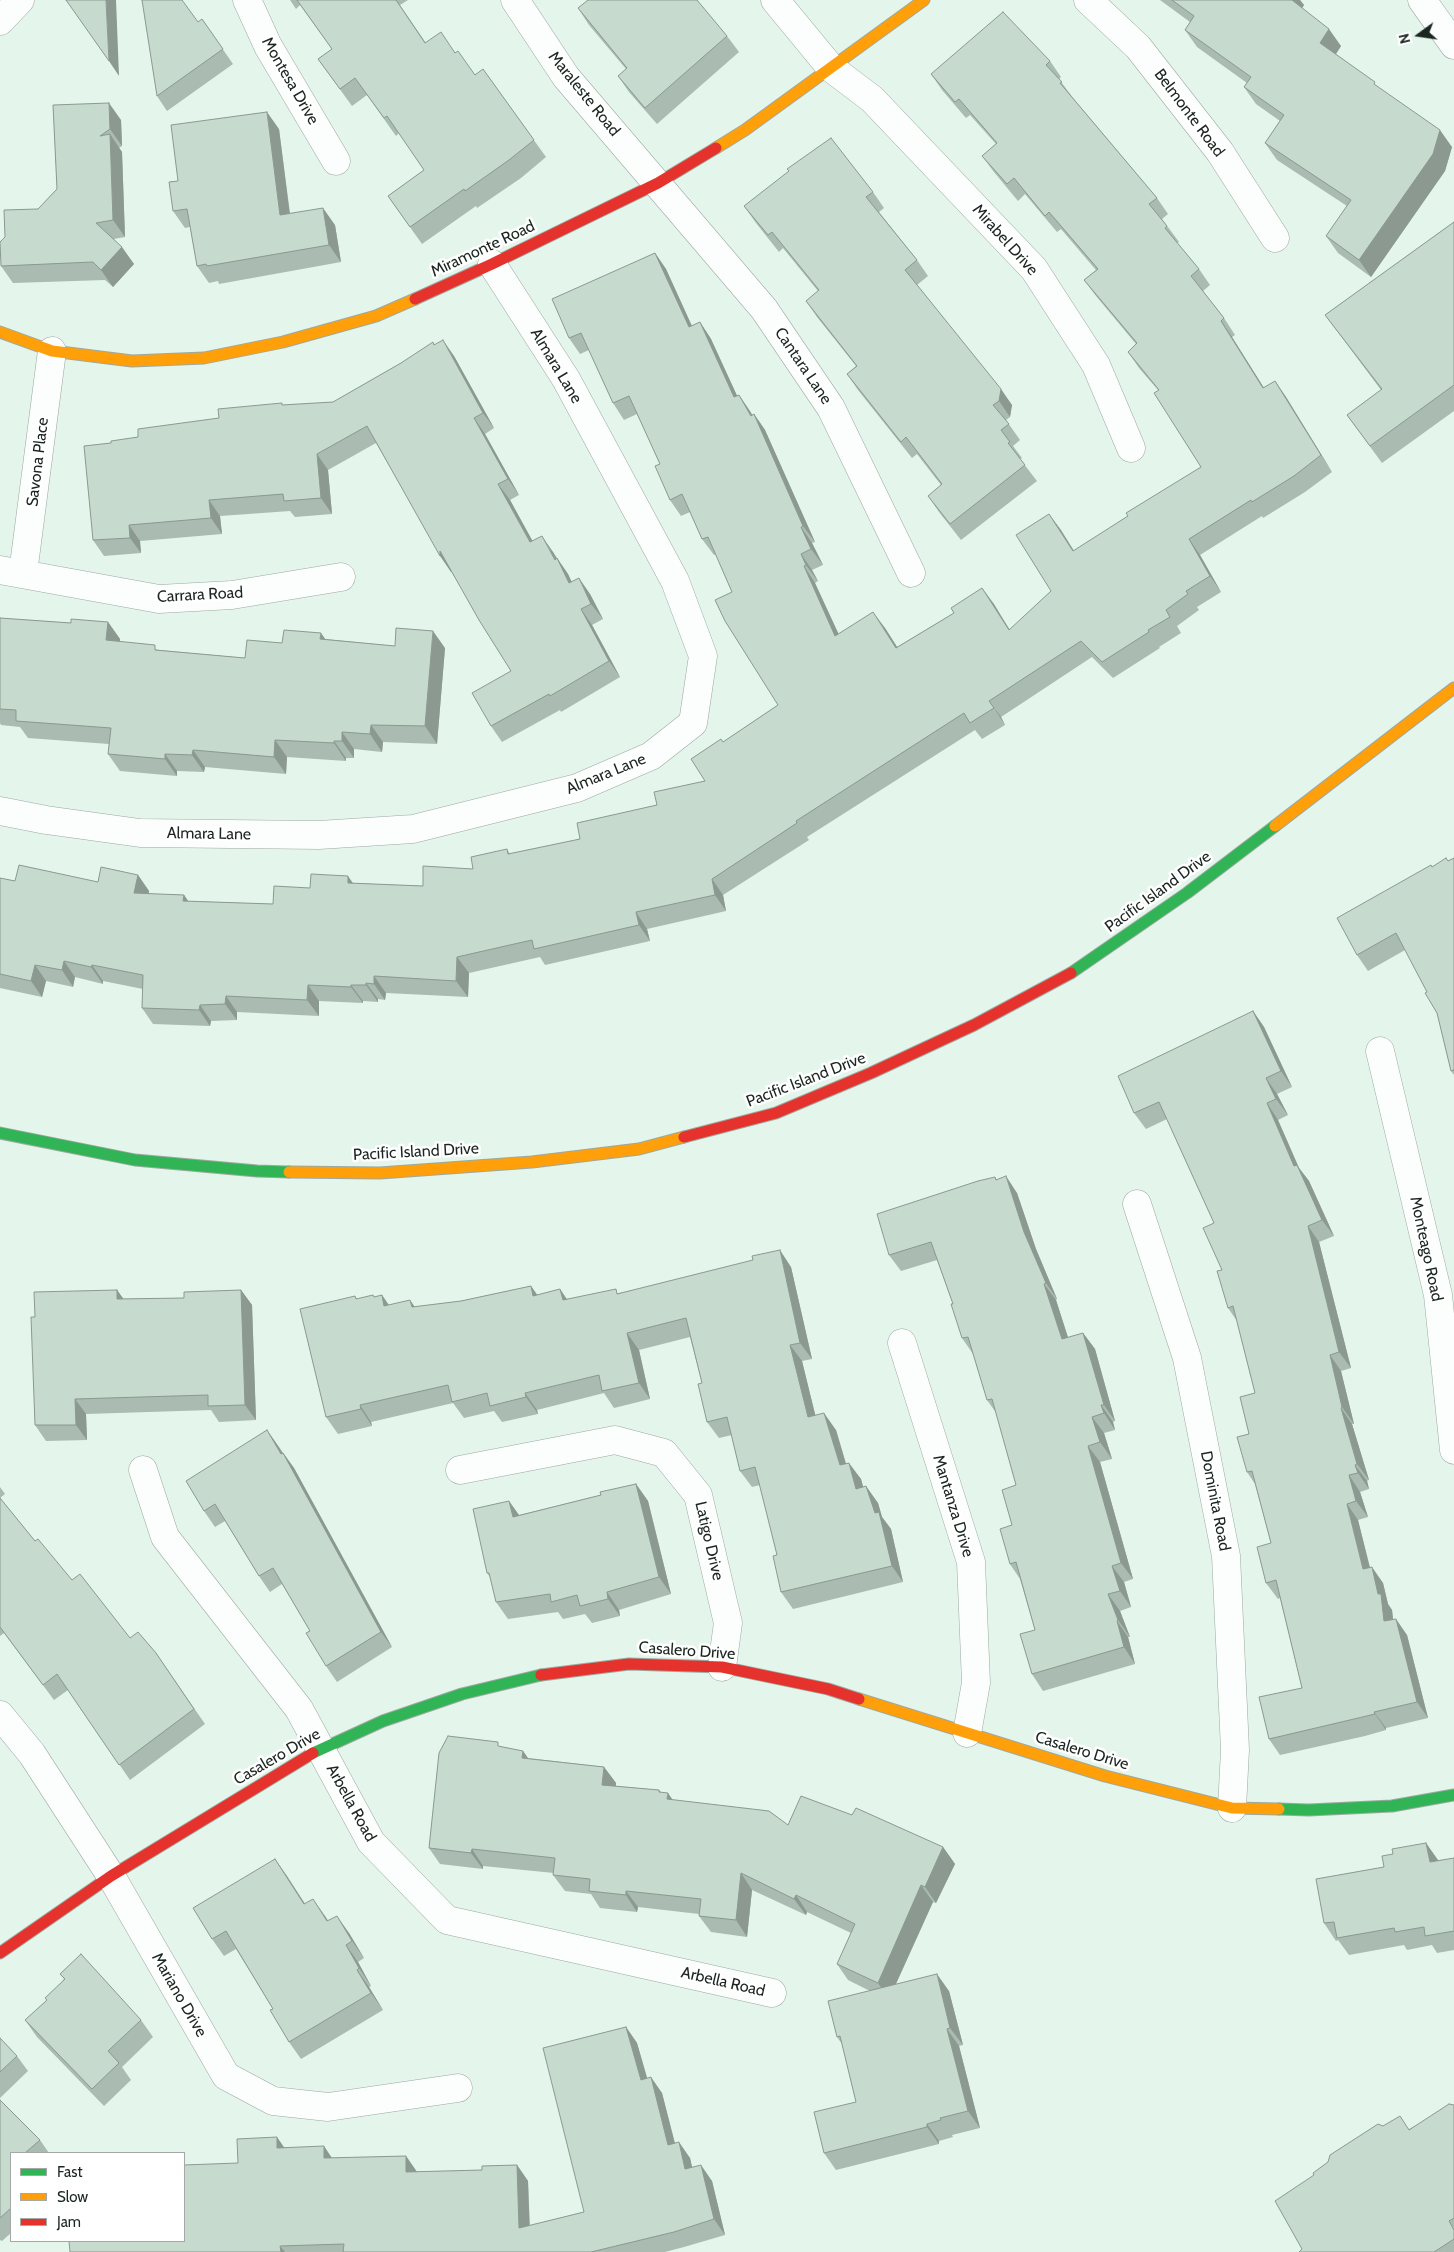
<!DOCTYPE html>
<html>
<head>
<meta charset="utf-8">
<style>
	body { margin:0 }
	#map { position:relative; width:1454px; height:2252px; overflow:hidden; background:#e4f5eb; font-family:Cabin,sans-serif }
	canvas { display:block }
	.legend { position:absolute; left:10px; top:2152px; width:175px; height:90px; box-sizing:border-box; background:#fff; border:1px solid #a4a8a6; margin:0; padding:6px 9px; list-style:none; font-size:15px; color:#1b2620 }
	.legend li { display:flex; align-items:center; gap:10px; height:25px }
	.legend b { width:25px; border:1px solid #a4a8a6 }
	.north { position:absolute; left:1394px; top:10px; width:50px; height:50px; -webkit-text-stroke:4px #fff; paint-order:stroke; rotate:256deg; font-size:14px; font-weight:700; line-height:20px; text-align:center; color:#1b2620 }
	.north::after { content:''; display:block; margin:auto; width:18px; height:22px; background:#1b2620; clip-path:polygon(50% 0,100% 100%,50% 72%,0 100%) }
</style>
</head>
<body>
<div id="map">
<canvas width="1454" height="2252"></canvas>
<ul class="legend">
<li><b style="height:6px;background:#30b455"></b>Fast</li>
<li><b style="height:6px;background:#ff9f0a"></b>Slow</li>
<li><b style="height:6px;background:#e5322d"></b>Jam</li>
</ul>
<div class="north">N</div>
</div>
<script>
const ctx = document.querySelector('canvas').getContext('2d');
ctx.lineJoin = 'round';
function shape(rows) {
  const path = new Path2D();
  for (const r of rows) {
    path.moveTo(r[0], r[1]);
    for (let i = 2; i < r.length; i += 2) path.lineTo(r[i], r[i + 1]);
  }
  return path;
}
function strokePath(path, color, width, dash) {
  ctx.strokeStyle = color;
  ctx.lineWidth = width;
  ctx.lineCap = dash ? 'butt' : 'round';
  ctx.setLineDash(dash || []);
  ctx.stroke(path);
}
function fill(path, color) {
  ctx.fillStyle = color;
  ctx.fill(path, 'evenodd');
}
function write(font, color, halo, rows, align = 'center') {
  ctx.font = font + ' Cabin,sans-serif';
  ctx.lineWidth = 5;
  ctx.setLineDash([]);
  ctx.textBaseline = 'middle';
  ctx.strokeStyle = halo;
  ctx.fillStyle = color;
  for (const [text, x, y, turn = 0] of rows) {
    ctx.save();
    ctx.translate(x, y);
    ctx.rotate((+turn || 0) * Math.PI / 180);
    ctx.textAlign = isNaN(turn) ? turn : align;
    if (halo) ctx.strokeText(text, 0, 0);
    ctx.fillText(text, 0, 0);
    ctx.restore();
  }
}
const street = shape([
	[247,0,268,46,336,161],
	[515,0,566,77,764,309,831,408,911,573],
	[775,0,831,68,872,99,1034,269,1096,365,1131,448],
	[1088,0,1138,47,1220,152,1275,238],
	[1422,0,1454,45],
	[0,21,20,0],
	[0,570,159,599,232,595,341,577],
	[23,573,52,351],
	[0,811,46,820,140,833,319,835,413,829,577,788,651,756,693,723,703,656,675,581,566,379,492,264],
	[1380,1051,1438,1295,1454,1450],
	[1137,1204,1187,1358,1226,1556,1235,1750,1232,1808],
	[902,1343,971,1562,976,1683,967,1733],
	[143,1470,165,1537,299,1709,371,1842,447,1920,772,1993],
	[460,1470,615,1440,664,1453,698,1495,728,1623,722,1667],
	[0,1715,32,1754,111,1876,226,2076,273,2101,328,2107,458,2088]
]);
const fast = shape([
	[1071,973,1187,893,1275,826],
	[0,1133,135,1160,257,1171,289,1172],
	[313,1753,383,1721,462,1694,541,1675],
	[1279,1809,1309,1810,1392,1806,1454,1795]
]);
const slow = shape([
	[716,148,745,130,924,0],
	[0,332,52,351,132,361,204,358,283,342,376,316,415,299],
	[1275,826,1454,688],
	[289,1172,380,1173,532,1162,639,1149,684,1137],
	[859,1699,1105,1776,1232,1808,1279,1809]
]);
const jam = shape([
	[415,299,492,264,658,183,716,148],
	[684,1137,776,1113,871,1073,974,1025,1071,973],
	[541,1675,629,1664,722,1667,828,1689,859,1699],
	[0,1953,111,1876,313,1753]
]);
strokePath(street, '#9ca9a1', 29);
strokePath(fast, '#9ca9a1', 13);
strokePath(slow, '#9ca9a1', 13);
strokePath(jam, '#9ca9a1', 13);
strokePath(street, '#fbfefc', 28);
strokePath(fast, '#30b455', 11);
strokePath(slow, '#ff9f0a', 11);
strokePath(jam, '#e5322d', 11);
fill(shape([
	[290,0,408,0,400,5,426,43,455,52,475,75,483,69,546,157,521,178,477,208,476,206,422,244,388,196,424,170,399,133,396,136,367,95,352,106,318,59,332,49,300,5,296,9],
	[1160,0,1300,0,1304,5,1302,8,1341,46,1336,54,1380,89,1452,147,1445,171,1371,277,1338,253,1326,236,1347,206,1277,160,1265,143,1280,121,1256,104,1244,87,1247,83,1197,47,1185,30,1190,22],
	[578,8,727,36,739,52,657,124,629,92,618,76,626,69,589,25],
	[202,19,233,64,167,111,157,96,198,22],
	[1050,61,1061,77,1059,79,1073,98,1157,198,1168,214,1162,219,1179,242,1177,243,1199,269,1210,285,1203,291,1224,318,1235,335,1232,337,1264,388,1275,381,1286,397,1332,472,1305,492,1263,518,1262,516,1200,555,1221,592,1197,607,1199,610,1177,626,1181,633,1159,647,1160,648,1113,678,1092,657,1001,717,1005,725,982,739,975,730,807,837,809,840,723,895,726,911,647,929,650,941,545,965,540,957,469,973,468,997,386,993,385,1000,378,999,378,1002,363,1001,363,1003,319,1001,319,1016,237,1012,237,1020,211,1021,210,1026,153,1024,142,1008,143,989,103,981,103,984,75,977,73,987,46,981,42,997,0,988,0,878,15,881,98,882,138,875,149,891,149,894,184,895,188,901,273,904,310,888,353,883,423,886,473,869,507,849,510,854,580,839,657,805,705,781,723,742,778,705,732,592,716,554,714,555,702,539,690,512,681,516,670,500,660,464,637,414,624,420,613,403,589,350,580,354,569,338,655,253,666,269,692,326,700,322,711,339,737,396,739,395,752,415,754,414,765,430,815,542,812,543,823,565,812,570,818,581,815,583,838,634,885,628,897,647,954,613,982,588,1010,630,1051,591,1049,514,1074,551,1128,516,1201,467,1158,390,1139,368,1128,352,1136,344,1096,296,1084,280,1096,270,1061,229,1057,232,1025,194,1018,201,994,172,982,156,996,144,970,115,966,118,942,90,931,74],
	[53,105,121,120,122,146,119,148,122,152,125,237,114,239,134,264,113,287,105,280,13,283,1,266,38,209,57,189],
	[279,129,290,213,335,225,341,262,219,284,218,281,209,283,197,266,190,227,185,228,173,211,178,181],
	[873,192,884,208,879,212,917,260,928,276,917,285,1012,405,1010,417,1006,420,1020,440,1013,446,1022,458,1020,459,1037,481,961,540,939,512,928,496,941,485,917,454,912,458,858,390,847,374,856,366,817,317,806,301,818,291,783,248,779,252,756,223,744,206],
	[1454,222,1454,411,1382,463,1347,415,1381,390,1325,315],
	[434,344,454,356,494,428,485,434,519,495,510,500,532,541,553,552,568,574,571,582,590,594,603,619,592,625,620,677,561,712,560,710,502,742,491,726,511,671,451,571,451,572,376,443,328,470,332,514,295,517,290,511,220,516,222,534,140,541,141,553,104,556,93,540,111,443,219,418,283,405,333,402],
	[0,618,71,623,108,622,120,639,120,642,159,650,245,658,282,643,325,639,395,646,445,648,437,744,383,742,382,752,354,749,354,758,346,758,346,761,287,757,286,774,205,767,204,772,177,771,177,776,120,771,108,754,109,744,28,738,20,727,1,725,0,723],
	[1454,858,1454,1075,1451,1071,1437,1013,1427,992,1405,950,1368,971,1357,955,1433,867],
	[1253,1011,1264,1027,1292,1087,1277,1094,1288,1115,1278,1120,1299,1168,1309,1181,1334,1236,1319,1242,1351,1368,1341,1371,1354,1424,1352,1424,1369,1480,1367,1481,1369,1489,1360,1492,1368,1517,1358,1520,1370,1567,1383,1583,1388,1604,1392,1610,1393,1619,1407,1635,1428,1718,1386,1728,1386,1730,1365,1736,1280,1755,1269,1739,1302,1688,1280,1598,1278,1599,1266,1583,1271,1543,1255,1484,1247,1472,1249,1434,1255,1393,1237,1321,1228,1308,1214,1223,1167,1119,1146,1129,1134,1113],
	[995,1177,997,1180,1017,1193,1036,1249,1057,1299,1056,1300,1068,1338,1083,1333,1095,1349,1115,1421,1113,1422,1115,1430,1104,1433,1112,1459,1100,1462,1133,1579,1124,1582,1131,1607,1120,1611,1130,1637,1128,1637,1135,1664,1043,1691,1032,1674,1035,1630,1020,1579,1010,1564,1012,1525,1016,1485,997,1414,987,1400,973,1354,962,1338,953,1304,937,1260,901,1271,889,1255],
	[791,1267,812,1359,802,1361,815,1415,836,1430,846,1463,861,1479,863,1487,878,1503,882,1517,891,1529,903,1582,793,1609,781,1592,777,1555,760,1485,752,1487,740,1471,732,1435,719,1438,707,1422,702,1383,690,1337,639,1350,650,1399,614,1408,604,1393,537,1410,538,1414,502,1422,494,1411,464,1418,453,1403,371,1422,372,1426,338,1434,326,1417,355,1296,357,1299,375,1297,382,1295,389,1305,415,1307,461,1301,531,1286,537,1295,560,1289,567,1299,619,1293],
	[117,1290,123,1299,184,1298,241,1290,252,1305,256,1420,219,1422,211,1410,86,1414,87,1440,46,1441,35,1425,35,1317],
	[267,1430,294,1468,392,1647,337,1682,326,1666,310,1631,282,1584,270,1592,259,1576,225,1521,215,1527,204,1511],
	[636,1484,648,1501,671,1594,619,1610,620,1616,592,1623,585,1614,563,1619,558,1612,508,1619,496,1602,490,1577,487,1573,509,1501,519,1515,601,1495],
	[0,1487,5,1494,0,1498,35,1541,72,1580,130,1638,156,1653,205,1724,130,1780,68,1690,54,1700,4,1633,0,1636],
	[501,1747,523,1751,528,1758,604,1767,616,1783,616,1786,659,1790,661,1792,672,1800,788,1825,852,1815,943,1847,955,1864,936,1903,933,1902,896,1984,949,1991,963,2045,959,2046,980,2128,952,2135,953,2137,939,2141,939,2144,836,2170,824,2153,856,2102,842,2044,837,2037,870,1991,848,1980,837,1964,851,1933,807,1912,806,1915,752,1890,747,1937,711,1932,699,1916,699,1914,638,1907,637,1912,600,1908,591,1894,565,1891,553,1875,554,1873,483,1866,483,1869,440,1864,429,1848],
	[1426,1843,1438,1861,1454,1858,1454,1950,1437,1953,1432,1945,1407,1950,1404,1945,1349,1955,1338,1940,1336,1941,1324,1923,1384,1867,1393,1854],
	[275,1859,305,1904,325,1916,328,1921,349,1933,364,1958,358,1962,371,1986,369,1987,383,2010,301,2059,289,2042,273,2009,236,1949,224,1956,212,1939],
	[60,1974,141,2020,153,2037,122,2067,131,2080,104,2106,37,2037,25,2020,47,2000,64,1979],
	[626,2027,637,2043,647,2078,662,2093,675,2143,690,2158,692,2167,712,2181,725,2235,684,2247,665,2252,70,2252,238,2163,284,2147,332,2158,406,2156,417,2172,482,2170,517,2165,528,2181,530,2226,584,2212],
	[0,2038,17,2056,28,2071,0,2098],
	[0,2100,40,2140,49,2153,11,2153,11,2233,2,2241,0,2240],
	[1454,2105,1454,2252,1299,2252,1302,2249,1314,2175,1383,2126,1409,2129]
]), '#aabbb1');
fill(shape([
	[106,0,116,0,119,76,109,61],
	[1289,0,1300,0,1304,5,1299,13],
	[1329,29,1341,46,1332,60,1320,43],
	[109,103,121,120,122,146,110,129],
	[267,112,279,129,292,232,280,215],
	[1440,130,1452,147,1445,171,1371,277,1359,260],
	[110,134,122,152,125,237,113,220],
	[323,208,335,225,341,262,329,245],
	[122,247,134,264,113,287,101,270],
	[655,253,666,269,700,344,689,327],
	[1221,321,1232,337,1274,404,1263,388],
	[700,322,711,339,745,413,734,397],
	[443,340,454,356,494,428,483,413],
	[1275,381,1286,397,1332,472,1321,455],
	[1001,389,1012,405,1010,417,999,401],
	[739,395,750,411,762,432,751,416],
	[754,414,765,430,815,542,803,526],
	[474,418,485,434,519,495,508,479],
	[317,454,328,470,332,514,321,498],
	[498,484,510,500,542,558,530,542],
	[209,500,220,516,222,534,211,518],
	[1049,514,1061,530,1084,567,1073,551],
	[129,525,140,541,141,553,130,538],
	[801,527,812,543,823,565,811,549],
	[542,536,553,552,559,563,557,558,568,574,580,599,569,583],
	[1189,539,1200,555,1221,592,1210,576],
	[440,551,452,567,451,572,440,556],
	[801,554,812,570,818,581,806,565],
	[804,566,815,583,847,652,835,636],
	[579,578,590,594,603,619,591,604],
	[982,588,994,604,1020,647,1009,630],
	[581,609,592,625,620,677,609,661],
	[873,612,885,628,908,664,896,648],
	[108,622,120,639,118,658,106,640],
	[433,631,445,648,437,744,425,726],
	[321,633,333,650,320,639],
	[989,701,1001,717,1005,725,994,708],
	[371,725,383,742,382,752,370,734],
	[342,732,354,749,354,758,342,741],
	[275,740,287,757,286,774,274,757],
	[334,741,346,758,346,761,334,743],
	[193,750,205,767,204,772,192,755],
	[165,754,177,771,177,776,165,759],
	[138,875,149,891,145,910,134,893],
	[348,876,359,892,348,883],
	[712,879,723,895,726,911,715,895],
	[184,895,195,911,183,901],
	[636,912,647,929,650,941,639,925],
	[457,957,469,973,468,997,456,981],
	[64,961,75,977,73,987,62,970],
	[35,965,46,981,42,997,31,981],
	[92,965,103,981,103,984,91,967],
	[374,976,386,993,385,1000,374,984],
	[366,983,378,999,378,1002,366,985],
	[308,985,319,1001,319,1016,307,1000],
	[351,985,363,1001,363,1003,351,987],
	[226,996,237,1012,237,1020,225,1004],
	[200,1005,211,1021,210,1026,199,1010],
	[1253,1011,1264,1027,1292,1087,1281,1071],
	[1266,1078,1277,1094,1288,1115,1276,1099],
	[1267,1103,1278,1120,1299,1168,1309,1181,1334,1236,1322,1220,1294,1166],
	[1006,1176,1017,1193,1036,1249,1057,1299,1046,1283,1024,1232],
	[1308,1226,1319,1242,1351,1368,1339,1352],
	[780,1250,791,1267,812,1359,800,1343],
	[1044,1284,1056,1300,1074,1356,1062,1339],
	[531,1286,543,1303,533,1296],
	[560,1289,571,1306,563,1300],
	[117,1290,128,1305,117,1299],
	[241,1290,252,1305,256,1420,245,1405],
	[382,1295,393,1312,384,1306],
	[410,1300,422,1317,412,1307],
	[627,1333,639,1350,650,1399,639,1383],
	[1083,1333,1095,1349,1115,1421,1104,1405],
	[790,1345,802,1361,820,1434,808,1417],
	[1330,1355,1341,1371,1354,1424,1342,1407],
	[525,1393,537,1410,538,1414,526,1397],
	[75,1399,86,1414,87,1440,76,1425],
	[360,1405,371,1422,372,1426,361,1409],
	[1101,1405,1113,1422,1115,1430,1104,1413],
	[1341,1408,1352,1424,1369,1480,1357,1464],
	[824,1413,836,1430,851,1482,840,1465],
	[1092,1417,1104,1433,1112,1459,1100,1442],
	[267,1430,278,1446,291,1467,283,1453,294,1468,392,1647,381,1632,281,1454],
	[1088,1446,1100,1462,1133,1579,1121,1563],
	[849,1463,861,1479,868,1505,856,1489],
	[1355,1465,1367,1481,1369,1489,1358,1473],
	[1349,1475,1360,1492,1368,1517,1356,1501],
	[636,1484,648,1501,671,1594,659,1577],
	[866,1486,878,1503,882,1517,891,1529,903,1582,892,1566],
	[509,1501,521,1518,513,1517],
	[1347,1504,1358,1520,1374,1585,1363,1569],
	[1112,1566,1124,1582,1131,1607,1120,1591],
	[1372,1567,1383,1583,1388,1604,1392,1610,1395,1637,1384,1621],
	[607,1592,619,1610,620,1616,608,1599],
	[1108,1594,1120,1611,1130,1637,1118,1620],
	[1396,1619,1407,1635,1428,1718,1417,1702],
	[1117,1621,1128,1637,1135,1664,1124,1647],
	[1374,1712,1386,1728,1386,1730,1375,1714],
	[523,1751,534,1767,522,1758],
	[604,1767,616,1783,614,1801,602,1785],
	[668,1793,679,1809,667,1799],
	[1426,1843,1438,1860,1442,1879,1430,1862],
	[943,1847,955,1864,936,1903,925,1887],
	[472,1849,483,1866,483,1869,471,1853],
	[275,1859,287,1876,316,1921,304,1904],
	[741,1873,752,1890,747,1937,736,1920],
	[921,1885,933,1902,889,1999,878,1983],
	[626,1891,638,1907,637,1912,626,1895],
	[796,1895,807,1912,806,1915,794,1899],
	[313,1899,325,1916,339,1938,327,1921],
	[337,1916,349,1933,364,1958,352,1941],
	[346,1945,358,1962,371,1986,359,1968],
	[357,1970,369,1987,383,2010,371,1993],
	[937,1974,949,1991,963,2045,950,2028],
	[626,2027,637,2043,652,2095,641,2080],
	[947,2029,959,2046,980,2128,968,2111],
	[651,2077,662,2093,679,2160,668,2145],
	[927,2124,939,2141,939,2144,927,2127],
	[277,2137,288,2153,277,2148],
	[679,2142,690,2158,696,2185,685,2169],
	[324,2146,334,2161,324,2158],
	[406,2156,417,2172,406,2172],
	[517,2165,528,2181,530,2244,519,2228],
	[701,2165,712,2181,725,2235,714,2219],
	[280,2246,285,2252,281,2252]
]), '#8b9990');
const building = shape([
	[66,0,106,0,109,61,66,0],
	[142,0,182,0,198,22,202,19,223,49,157,96,142,0],
	[297,0,396,0,425,43,441,32,455,53,458,51,475,75,483,69,534,140,509,160,465,191,464,189,410,227,388,196,424,170,387,116,384,118,355,78,340,89,318,59,332,49,297,0],
	[588,0,697,0,727,36,645,108,618,76,627,68,578,8,588,0],
	[1172,0,1292,0,1329,29,1320,43,1375,82,1374,84,1440,130,1433,154,1359,260,1326,236,1351,200,1265,143,1284,115,1244,87,1251,77,1185,30,1194,16,1172,0],
	[1003,12,1050,61,1046,65,1062,82,1060,83,1157,198,1149,204,1167,226,1165,228,1199,269,1191,276,1224,318,1221,321,1263,388,1275,381,1321,455,1294,476,1252,502,1251,500,1189,539,1210,576,1186,591,1188,594,1166,610,1170,617,1148,630,1149,632,1102,662,1081,641,989,701,994,708,970,723,964,713,796,821,797,823,712,879,715,895,636,912,639,925,534,949,532,940,457,957,456,981,374,976,374,984,366,983,366,985,351,985,351,987,308,985,307,1000,226,996,225,1004,200,1005,199,1010,142,1008,143,975,92,965,91,967,64,961,62,970,35,965,31,981,0,974,0,878,15,881,19,865,98,882,101,867,138,875,134,893,184,895,183,901,273,904,274,886,310,888,311,874,348,876,348,883,423,886,423,866,473,869,471,857,507,849,508,854,580,839,577,823,657,805,654,792,705,781,691,759,721,739,723,742,778,705,725,621,715,600,732,592,708,537,702,539,682,494,670,500,655,466,660,464,629,396,613,403,581,333,569,338,552,299,655,253,689,327,700,322,734,397,739,395,751,416,754,414,803,526,801,527,811,549,801,554,806,565,804,566,835,636,873,612,896,648,954,613,951,608,982,588,1009,630,1051,591,1016,535,1049,514,1073,551,1128,516,1126,513,1201,467,1154,393,1159,390,1128,352,1137,343,1084,280,1098,269,1049,212,1045,216,1014,178,1007,184,982,156,997,143,959,99,955,102,931,74,1003,12],
	[109,103,110,129,100,136,110,134,113,220,96,223,122,247,101,270,93,262,1,266,0,242,5,237,4,210,38,209,57,189,53,105,109,103],
	[267,112,280,215,323,208,329,245,207,266,206,264,197,266,187,209,173,211,169,182,178,181,171,125,267,112],
	[831,138,873,192,866,197,917,260,905,270,1001,389,999,401,993,405,1009,424,1001,430,1010,442,1008,443,1025,465,950,524,928,496,942,484,906,437,901,442,847,374,857,366,806,301,819,290,772,232,768,235,744,206,789,171,787,169,831,138],
	[1454,222,1454,385,1370,446,1347,415,1382,389,1325,315,1454,222],
	[443,340,483,413,474,418,508,479,498,484,530,542,542,536,555,560,557,558,569,583,579,578,591,604,581,609,609,661,550,696,549,694,491,726,472,693,511,671,479,620,440,551,440,556,367,426,317,454,321,498,284,501,283,494,209,500,211,518,129,525,130,538,93,540,84,446,111,443,111,441,138,437,138,429,219,418,218,409,282,403,282,405,333,402,401,363,433,342,434,345,443,340],
	[0,618,71,623,71,619,108,622,106,640,155,645,155,650,245,658,247,640,282,643,284,630,321,633,320,639,395,646,396,628,433,631,425,726,371,725,370,734,342,732,342,741,334,741,334,743,275,740,274,757,193,750,192,755,165,754,165,759,108,754,111,728,16,721,16,710,0,709,0,618],
	[1446,858,1448,861,1454,858,1454,1070,1451,1071,1437,1013,1425,993,1427,992,1396,933,1357,955,1337,918,1431,865,1432,867,1446,858],
	[1253,1011,1281,1071,1266,1078,1276,1099,1267,1103,1294,1166,1297,1165,1322,1220,1308,1226,1339,1352,1330,1355,1342,1407,1341,1408,1357,1464,1355,1465,1358,1473,1349,1475,1356,1501,1347,1504,1363,1569,1372,1567,1378,1594,1381,1594,1384,1621,1396,1619,1417,1702,1374,1712,1375,1714,1354,1719,1269,1739,1259,1697,1302,1688,1276,1580,1266,1583,1257,1547,1271,1543,1252,1471,1247,1472,1237,1437,1249,1434,1240,1397,1255,1393,1233,1306,1228,1308,1217,1271,1222,1270,1203,1228,1214,1223,1159,1102,1134,1113,1118,1076,1253,1011],
	[1006,1176,1024,1232,1046,1283,1044,1284,1062,1339,1083,1333,1104,1405,1101,1405,1104,1413,1092,1417,1100,1442,1088,1446,1121,1563,1112,1566,1120,1591,1108,1594,1118,1620,1117,1621,1124,1647,1032,1674,1020,1634,1035,1630,1016,1562,1010,1564,1000,1529,1012,1525,1002,1490,1016,1485,992,1399,987,1400,968,1337,962,1338,951,1304,953,1304,931,1242,889,1255,877,1214,978,1181,995,1177,996,1180,1006,1176],
	[780,1250,800,1343,790,1345,808,1417,824,1413,840,1465,849,1463,856,1489,866,1486,875,1513,879,1512,892,1566,781,1592,773,1556,777,1555,755,1467,740,1471,727,1417,707,1422,698,1384,702,1383,686,1318,627,1333,639,1383,602,1391,599,1375,525,1393,526,1397,490,1406,487,1393,452,1402,448,1385,360,1405,361,1409,326,1417,300,1309,355,1296,356,1299,373,1295,374,1297,382,1295,384,1306,410,1300,412,1307,461,1301,531,1286,533,1296,560,1289,563,1300,616,1289,617,1294,753,1260,752,1256,780,1250],
	[117,1290,117,1299,184,1298,184,1292,241,1290,245,1405,208,1406,208,1395,75,1399,76,1425,35,1425,31,1317,35,1317,34,1292,117,1290],
	[267,1430,281,1454,283,1453,381,1632,326,1666,306,1633,310,1631,273,1568,259,1576,215,1504,204,1511,186,1481,267,1430],
	[636,1484,659,1577,607,1592,608,1599,580,1606,577,1595,551,1602,550,1594,496,1602,489,1573,487,1573,473,1509,509,1501,513,1517,601,1495,600,1492,636,1484],
	[0,1498,35,1541,38,1539,72,1580,80,1574,130,1638,138,1632,156,1653,194,1709,119,1765,57,1674,43,1685,0,1627,0,1498],
	[448,1736,498,1742,498,1746,523,1751,522,1758,604,1767,602,1785,659,1790,659,1792,668,1793,667,1799,769,1811,788,1825,801,1796,852,1815,856,1808,943,1847,925,1887,921,1885,878,1983,837,1964,855,1924,796,1895,794,1899,741,1873,736,1920,699,1916,701,1899,626,1891,626,1895,589,1891,590,1879,553,1875,555,1858,472,1849,471,1853,429,1848,439,1753,448,1736],
	[1426,1843,1430,1862,1454,1858,1454,1931,1425,1936,1424,1927,1395,1932,1394,1928,1337,1938,1334,1922,1324,1923,1316,1879,1384,1867,1382,1856,1393,1854,1392,1849,1426,1843],
	[275,1859,304,1904,313,1899,327,1921,337,1916,352,1941,346,1945,359,1968,357,1970,371,1993,289,2042,270,2010,273,2009,226,1931,212,1939,193,1908,275,1859],
	[81,1954,141,2020,108,2051,119,2063,92,2089,25,2020,47,2000,45,1998,65,1979,60,1974,81,1954],
	[937,1974,950,2028,947,2029,968,2111,940,2118,941,2120,927,2124,927,2127,824,2153,814,2112,856,2102,840,2036,837,2037,828,2001,937,1974],
	[626,2027,641,2080,651,2077,668,2145,679,2142,685,2169,701,2165,714,2219,674,2232,591,2252,343,2252,344,2244,280,2246,281,2252,70,2252,69,2241,184,2241,184,2165,238,2163,237,2139,277,2137,277,2148,324,2146,324,2158,406,2156,406,2172,482,2170,482,2166,517,2165,519,2228,584,2212,543,2048,626,2027],
	[0,2038,17,2056,0,2072,0,2038],
	[0,2100,40,2140,25,2153,11,2153,11,2208,0,2218,0,2100],
	[1449,2104,1454,2105,1454,2218,1449,2221,1454,2230,1454,2239,1434,2252,1299,2252,1302,2249,1275,2201,1314,2175,1313,2173,1328,2162,1330,2155,1378,2124,1383,2126,1400,2116,1409,2130,1449,2104]
]);
fill(building, '#c6dace');
strokePath(building, '#8b9990', 1);
write('16px', '#1b2620', '#fff', [
	["Montesa Drive",290,81,60],
	["Maraleste Road",584,94,51],
	["Belmonte Road",1189,113,53],
	["Mirabel Drive",1005,240,48],
	["Miramonte Road",483,249,-25],
	["Almara Lane",556,366,59],
	["Cantara Lane",803,366,56],
	["Savona Place",38,462,-83],
	["Carrara Road",200,595,-3],
	["Almara Lane",606,774,-22],
	["Almara Lane",209,834,1],
	["Pacific Island Drive",1158,892,-36],
	["Pacific Island Drive",806,1080,-21],
	["Pacific Island Drive",416,1152,-3],
	["Monteago Road",1426,1249,78],
	["Dominita Road",1215,1501,79],
	["Mantanza Drive",953,1506,73],
	["Latigo Drive",709,1541,77],
	["Casalero Drive",687,1651,4],
	["Casalero Drive",1082,1751,17],
	["Casalero Drive",277,1757,-30],
	["Arbella Road",351,1803,61],
	["Arbella Road",723,1982,13],
	["Mariano Drive",179,1995,60]
]);
</script>
</body>
</html>
